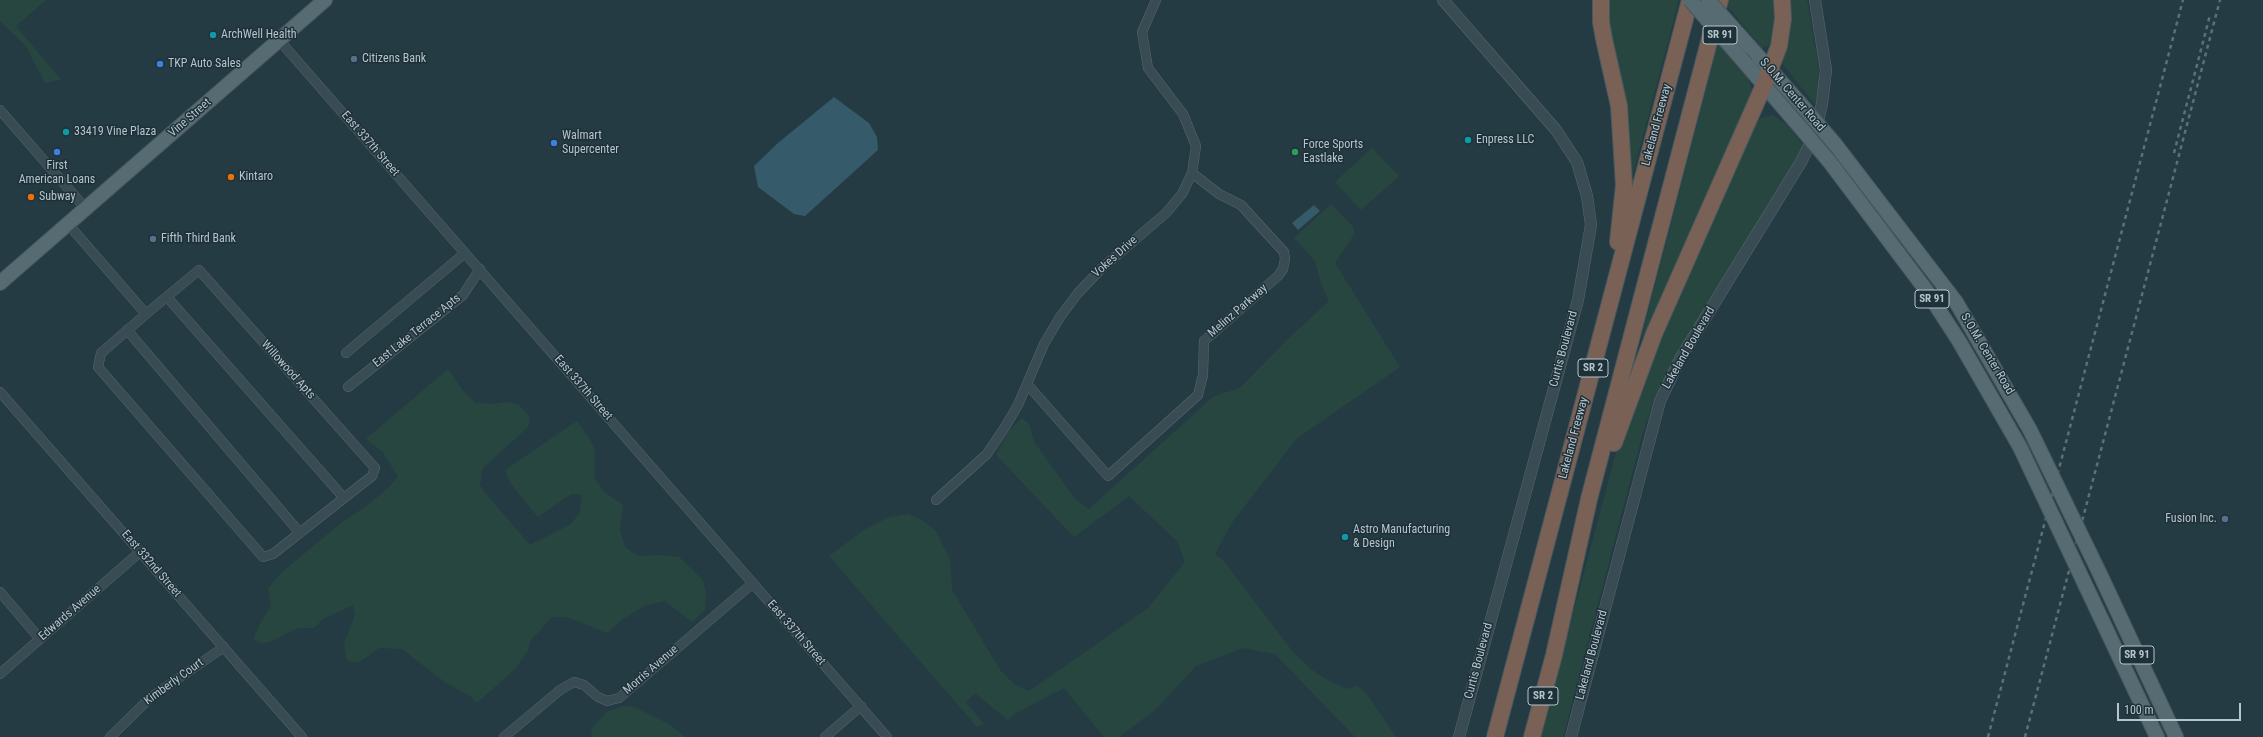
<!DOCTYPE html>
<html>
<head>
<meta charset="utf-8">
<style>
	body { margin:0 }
	#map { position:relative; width:2263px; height:737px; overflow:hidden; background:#253b43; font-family:"Roboto Condensed",sans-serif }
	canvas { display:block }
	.scale { position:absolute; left:2117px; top:703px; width:124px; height:18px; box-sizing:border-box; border:2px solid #b6c5cd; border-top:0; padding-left:5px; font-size:12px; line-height:14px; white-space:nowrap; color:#b6c5cd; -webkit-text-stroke:3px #1e3038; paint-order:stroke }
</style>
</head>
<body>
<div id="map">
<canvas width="2263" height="737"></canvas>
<div class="scale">100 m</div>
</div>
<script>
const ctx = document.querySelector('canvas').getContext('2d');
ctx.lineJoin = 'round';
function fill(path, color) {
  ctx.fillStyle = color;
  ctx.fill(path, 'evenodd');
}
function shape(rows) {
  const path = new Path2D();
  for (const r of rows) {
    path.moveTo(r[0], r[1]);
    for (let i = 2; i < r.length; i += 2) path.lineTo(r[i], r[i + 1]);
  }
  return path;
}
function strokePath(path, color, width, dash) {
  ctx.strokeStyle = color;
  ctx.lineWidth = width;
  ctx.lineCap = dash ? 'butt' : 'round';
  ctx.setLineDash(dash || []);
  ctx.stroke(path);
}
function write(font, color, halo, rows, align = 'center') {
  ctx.font = font + ' "Roboto Condensed",sans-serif';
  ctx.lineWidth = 3;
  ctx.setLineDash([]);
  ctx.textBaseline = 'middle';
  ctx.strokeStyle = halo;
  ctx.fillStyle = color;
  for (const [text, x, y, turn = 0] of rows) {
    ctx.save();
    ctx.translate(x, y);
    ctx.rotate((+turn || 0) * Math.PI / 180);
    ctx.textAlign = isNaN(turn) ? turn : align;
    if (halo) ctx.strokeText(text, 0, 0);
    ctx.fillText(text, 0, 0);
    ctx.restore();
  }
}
fill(shape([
	[0,0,46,0,16,26,61,80,45,83,26,46,0,21],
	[1605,0,1679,0,1627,196],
	[1729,0,1780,0,1773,40,1768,46,1762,48,1728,7],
	[1788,0,1807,0,1820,75,1816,106,1782,63],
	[1718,43,1748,78,1752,91,1646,336,1642,336],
	[1773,115,1788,126,1804,147,1654,398,1642,436,1563,737,1536,737,1572,617,1615,457,1643,377,1756,122,1761,118],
	[1372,148,1399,176,1361,210,1335,182],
	[1331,204,1353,227,1355,233,1335,263,1400,367,1296,439,1231,524,1215,554,1223,560,1293,652,1312,670,1322,677,1346,689,1357,686,1366,693,1396,737,1355,737,1275,654,1243,648,1196,666,1155,710,1119,737,1104,737,1064,688,1016,713,1008,720,975,693,966,702,984,724,977,727,829,556,864,530,887,518,908,514,922,520,935,530,950,559,952,590,1000,670,1014,684,1029,691,1094,646,1148,608,1185,562,1177,541,1129,496,1074,537,996,455,1009,431,1022,418,1029,424,1034,442,1076,500,1089,509,1214,396,1240,388,1287,340,1329,301,1321,283,1315,261,1294,238],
	[448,369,463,391,476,403,494,404,505,402,518,404,530,417,528,427,482,469,480,485,486,494,530,545,571,524,580,512,582,495,571,494,538,517,511,484,505,470,577,421,591,441,595,450,594,477,604,492,623,505,620,529,625,547,638,556,659,555,679,557,703,580,706,594,705,610,692,622,665,601,646,605,623,619,607,633,567,617,552,617,531,640,528,650,516,668,477,703,470,696,446,683,402,649,379,648,358,663,347,660,344,643,355,615,353,605,323,619,314,628,298,628,269,642,262,643,253,639,260,624,271,606,268,588,281,573,341,523,368,505,389,487,398,477,383,452,366,439],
	[623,706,634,707,669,724,685,737,591,737,592,728,607,712]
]), '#284640');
fill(shape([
	[834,97,869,123,877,137,878,150,805,216,794,214,758,187,754,166,778,143],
	[1314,205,1320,211,1298,230,1292,223]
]), '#355a6a');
const minor = shape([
	[279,40,887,737],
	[0,110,86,209],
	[68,224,146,314,199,270,375,468,372,476,273,554,263,557,98,367,101,353,146,314],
	[167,297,344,498],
	[127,330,300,533],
	[346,353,465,253],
	[1027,384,1108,476,1198,395,1203,375,1204,341,1278,276,1283,269,1285,259,1284,252,1241,205,1219,194,1192,173],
	[348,387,463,295,480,269],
	[0,392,302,737],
	[936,500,987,454,1005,427,1018,405,1044,344,1060,317,1078,293,1102,268,1166,213,1182,194,1192,173,1196,146,1183,114,1148,68,1142,32,1156,0],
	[0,592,40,639],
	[0,674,140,552],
	[110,737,150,698,224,647],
	[504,737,560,690,574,682,584,685,598,697,607,701,619,698,753,583],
	[825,737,861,706]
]);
const tertiary = shape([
	[1443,0,1556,130,1577,162,1587,196,1591,225,1578,300,1459,737],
	[1571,737,1660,401,1680,359,1801,162,1815,134,1822,104,1826,70,1815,0]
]);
const primary = shape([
	[1750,47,1798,101],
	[1746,64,1794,120],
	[1835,144,1956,302,2030,430],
	[1829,161,1926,290,1959,341,2020,447],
	[0,283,325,0],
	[2099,572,2176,737],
	[2091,597,2157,737]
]);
const motorway = shape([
	[1601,0,1601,22,1604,39,1619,106,1624,185,1618,242],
	[1614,443,1654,334,1764,85,1779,46,1783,19,1782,0],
	[1495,737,1690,0],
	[1532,737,1554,655,1589,499,1720,0]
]);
strokePath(minor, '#576870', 10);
strokePath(tertiary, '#576870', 12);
strokePath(primary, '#46575f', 16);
strokePath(motorway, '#475860', 18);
strokePath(minor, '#394b53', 9);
strokePath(tertiary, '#394b53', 11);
strokePath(primary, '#576b73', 14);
strokePath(motorway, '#796156', 16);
strokePath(shape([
	[2174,153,2210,15],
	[1988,737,2183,0],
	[2025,737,2220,0]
]), '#5b717a', 2.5, [4, 4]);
const primaryBridge = shape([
	[1690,0,1746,64],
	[1708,0,1750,47],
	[1798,101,1835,144],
	[1794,120,1829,161],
	[2030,430,2099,572],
	[2020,447,2091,597]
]);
strokePath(primaryBridge, '#46575f', 16, []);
strokePath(primaryBridge, '#576b73', 14);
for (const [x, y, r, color] of [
	[213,35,4,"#0f9aa8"],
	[354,59,4,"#5c6f8a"],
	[160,64,4,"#3f7fe0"],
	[66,132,4,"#0f9aa8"],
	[1468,140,4,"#0f9aa8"],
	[554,143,4,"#3f7fe0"],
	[57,152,4,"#3f7fe0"],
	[1295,152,4,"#2e9e5b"],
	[231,177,4,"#e8710a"],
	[31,197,4,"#e8710a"],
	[153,239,4,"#5c6f8a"],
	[2225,519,4,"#5c6f8a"],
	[1345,537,4,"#0f9aa8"]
]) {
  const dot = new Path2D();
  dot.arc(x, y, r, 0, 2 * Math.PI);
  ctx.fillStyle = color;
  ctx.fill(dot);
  strokePath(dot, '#1e3038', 1.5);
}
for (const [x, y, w] of [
	[1720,35,34],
	[1932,299,34],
	[1593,368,30],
	[2137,655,34],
	[1543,696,30]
]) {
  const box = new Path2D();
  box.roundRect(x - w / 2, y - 9, w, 18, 3);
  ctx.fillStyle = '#1e3038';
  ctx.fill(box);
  strokePath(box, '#b6c5cd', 1);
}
write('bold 11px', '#b6c5cd', null, [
	["SR 91",1720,35],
	["SR 91",1932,299],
	["SR 2",1593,368],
	["SR 91",2137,655],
	["SR 2",1543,696]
]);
write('12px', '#b6c5cd', '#1e3038', [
	["ArchWell Health",221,35],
	["Citizens Bank",362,59],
	["TKP Auto Sales",168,64],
	["33419 Vine Plaza",74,132],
	["Walmart",562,136],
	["Supercenter",562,150],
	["Enpress LLC",1476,140],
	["Force Sports",1303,145],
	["Eastlake",1303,159],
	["First",57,166,"center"],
	["American Loans",57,180,"center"],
	["Kintaro",239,177],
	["Subway",39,197],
	["Fifth Third Bank",161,239],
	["Fusion Inc.",2217,519,"right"],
	["Astro Manufacturing",1353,530],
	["& Design",1353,544]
], 'left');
write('12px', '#b6c5cd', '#1e3038', [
	["S.O.M. Center Road",1792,95,49],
	["Vine Street",190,118,-41],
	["Lakeland Freeway",1657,125,-75],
	["East 337th Street",370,144,49],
	["Vokes Drive",1115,257,-42],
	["Melinz Parkway",1238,311,-41],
	["East Lake Terrace Apts",417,331,-39],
	["Lakeland Boulevard",1689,348,-60],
	["Curtis Boulevard",1564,349,-75],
	["S.O.M. Center Road",1987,354,59],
	["Willowood Apts",288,370,48],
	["East 337th Street",583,388,49],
	["Lakeland Freeway",1574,438,-75],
	["East 332nd Street",151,564,49],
	["Edwards Avenue",70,613,-41],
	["East 337th Street",796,633,49],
	["Lakeland Boulevard",1592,655,-75],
	["Curtis Boulevard",1479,661,-75],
	["Morris Avenue",651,670,-41],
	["Kimberly Court",174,682,-36]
]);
</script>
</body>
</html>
